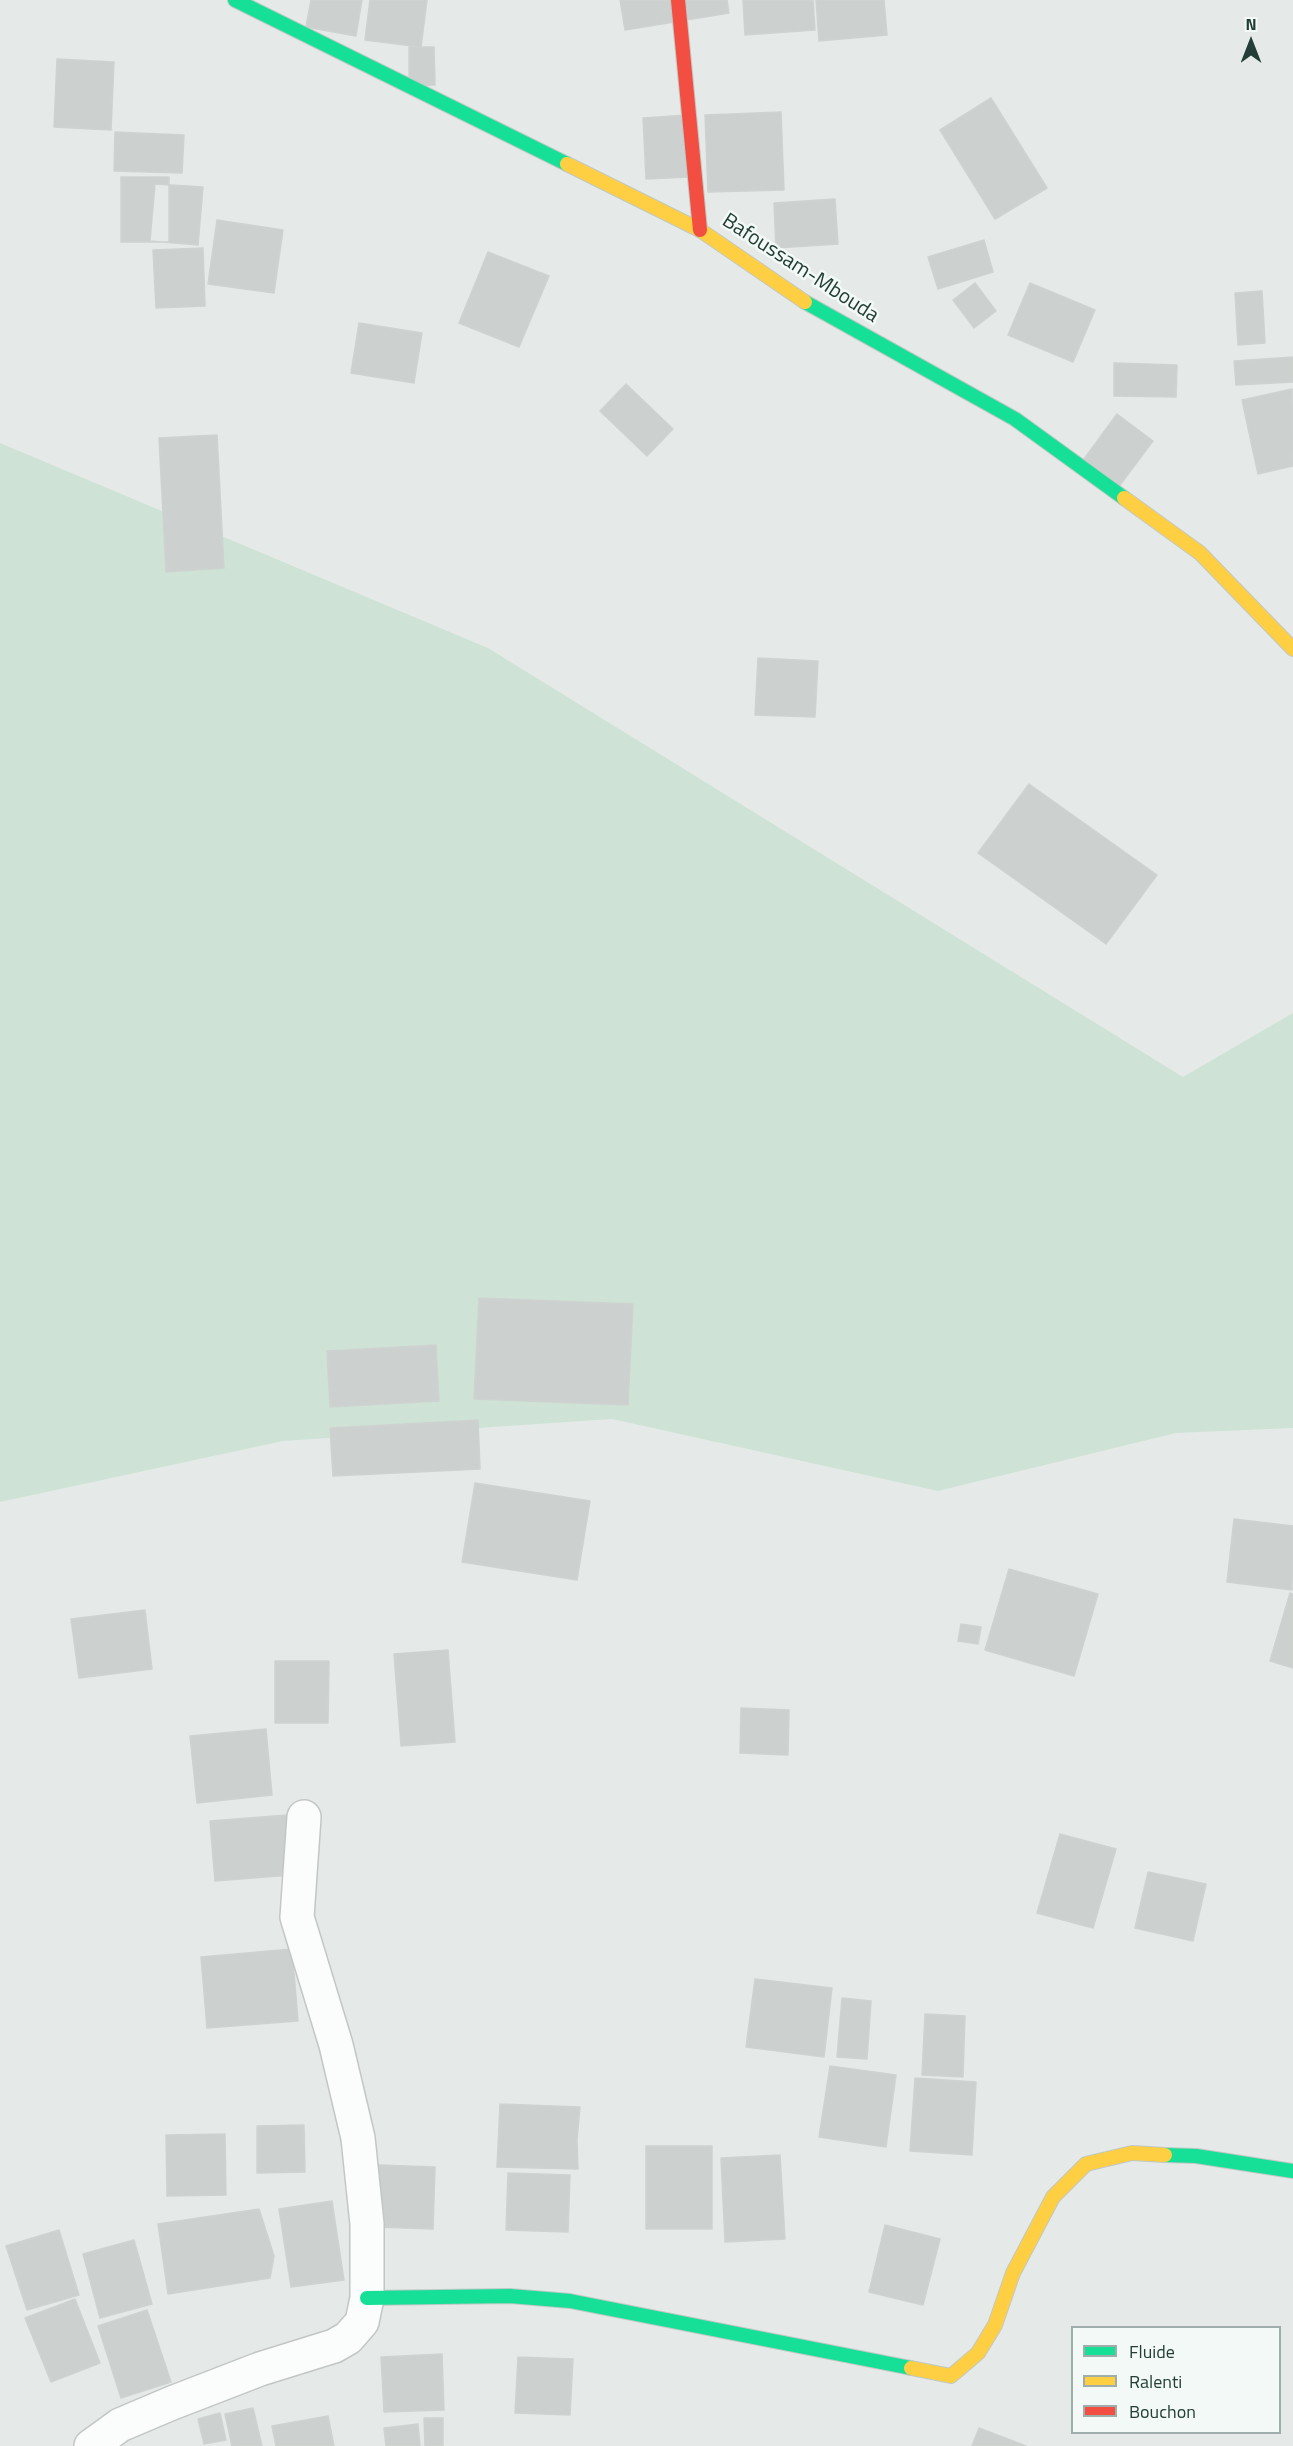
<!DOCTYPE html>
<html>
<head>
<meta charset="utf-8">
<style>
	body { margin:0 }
	#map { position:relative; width:1293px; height:2446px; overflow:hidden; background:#e5eae8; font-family:"Titillium Web",sans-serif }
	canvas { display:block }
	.legend { position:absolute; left:1071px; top:2326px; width:210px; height:108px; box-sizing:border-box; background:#f3f9f6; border:2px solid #9faeaa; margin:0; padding:8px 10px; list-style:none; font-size:18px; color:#223e37 }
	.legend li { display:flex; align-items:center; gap:12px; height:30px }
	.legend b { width:30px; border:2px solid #9faeaa }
	.north { position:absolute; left:1221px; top:12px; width:60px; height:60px; -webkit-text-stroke:4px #f3f9f6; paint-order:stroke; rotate:0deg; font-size:16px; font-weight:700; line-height:24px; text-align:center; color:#223e37 }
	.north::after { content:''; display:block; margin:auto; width:21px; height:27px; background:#223e37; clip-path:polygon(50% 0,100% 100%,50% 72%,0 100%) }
</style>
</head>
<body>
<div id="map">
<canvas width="1293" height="2446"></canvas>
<ul class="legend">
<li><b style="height:8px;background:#16e098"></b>Fluide</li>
<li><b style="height:8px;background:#ffcf43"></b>Ralenti</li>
<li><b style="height:8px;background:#f24e42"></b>Bouchon</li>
</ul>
<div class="north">N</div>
</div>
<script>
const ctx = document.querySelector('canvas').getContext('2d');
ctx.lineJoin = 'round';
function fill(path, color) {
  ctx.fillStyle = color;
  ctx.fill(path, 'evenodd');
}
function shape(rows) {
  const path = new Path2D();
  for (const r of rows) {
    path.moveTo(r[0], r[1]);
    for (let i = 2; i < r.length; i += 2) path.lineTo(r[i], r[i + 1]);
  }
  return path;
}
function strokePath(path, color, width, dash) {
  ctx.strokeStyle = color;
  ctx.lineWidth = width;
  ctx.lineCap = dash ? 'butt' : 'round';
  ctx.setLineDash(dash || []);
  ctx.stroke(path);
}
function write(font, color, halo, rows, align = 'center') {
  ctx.font = font + ' "Titillium Web",sans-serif';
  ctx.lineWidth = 5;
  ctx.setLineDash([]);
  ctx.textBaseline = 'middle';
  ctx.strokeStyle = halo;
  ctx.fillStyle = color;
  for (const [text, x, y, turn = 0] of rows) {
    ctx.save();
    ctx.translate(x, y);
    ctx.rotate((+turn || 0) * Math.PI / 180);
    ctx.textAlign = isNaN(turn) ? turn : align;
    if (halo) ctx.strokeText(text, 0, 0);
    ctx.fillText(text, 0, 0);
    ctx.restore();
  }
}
fill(shape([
	[0,443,488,648,1183,1077,1293,1013,1293,1428,1176,1433,938,1491,612,1419,283,1441,0,1502]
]), '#cee3d5');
const building = shape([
	[311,0,362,0,356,36,306,27,311,0],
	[370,0,427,0,421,47,365,40,370,0],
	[620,0,727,0,729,13,625,30,620,0],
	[743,0,813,0,815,30,745,35,743,0],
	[816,0,884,0,887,35,819,41,816,0],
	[409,47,434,47,435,85,409,86,409,47],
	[57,59,114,62,111,130,54,127,57,59],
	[991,98,1047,188,995,219,940,130,991,98],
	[781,112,784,190,708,192,705,115,781,112],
	[687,115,689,177,646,179,643,118,687,115],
	[115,132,184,135,182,173,114,171,115,132],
	[121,177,169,177,169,242,121,242,121,177],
	[155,184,203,187,198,245,150,241,155,184],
	[835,199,838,244,776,248,774,203,835,199],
	[217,220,283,230,274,293,208,284,217,220],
	[984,240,993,272,938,289,928,257,984,240],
	[203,248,205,306,156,308,153,250,203,248],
	[488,252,549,276,519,347,459,323,488,252],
	[975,283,996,311,974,328,953,300,975,283],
	[1030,283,1095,310,1073,362,1008,335,1030,283],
	[1262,291,1265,343,1238,345,1235,293,1262,291],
	[359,323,422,333,414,383,351,373,359,323],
	[1293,357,1293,382,1236,385,1234,361,1293,357],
	[1114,363,1177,365,1176,397,1114,396,1114,363],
	[626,384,673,429,647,456,600,411,626,384],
	[1292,389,1293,466,1258,474,1242,400,1292,389],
	[1117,414,1153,441,1120,485,1084,459,1117,414],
	[217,435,224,568,166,572,159,438,217,435],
	[758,658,818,661,815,717,755,715,758,658],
	[1029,784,1157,875,1106,944,978,853,1029,784],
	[479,1298,633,1304,628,1405,474,1399,479,1298],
	[436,1345,439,1401,330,1407,327,1351,436,1345],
	[478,1420,480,1469,333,1476,330,1428,478,1420],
	[475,1483,590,1501,577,1580,462,1562,475,1483],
	[1234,1519,1293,1526,1292,1590,1227,1582,1234,1519],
	[1009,1569,1098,1594,1074,1676,985,1650,1009,1569],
	[1290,1593,1293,1594,1293,1668,1270,1661,1290,1593],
	[145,1610,152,1669,79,1678,71,1619,145,1610],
	[961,1624,981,1627,978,1644,958,1641,961,1624],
	[448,1650,455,1742,401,1746,394,1654,448,1650],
	[275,1661,329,1661,328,1723,275,1723,275,1661],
	[741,1708,789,1710,788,1755,740,1753,741,1708],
	[266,1729,272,1795,197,1803,190,1736,266,1729],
	[287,1815,291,1875,215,1881,210,1821,287,1815],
	[1060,1834,1116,1849,1093,1928,1037,1913,1060,1834],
	[1148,1872,1206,1884,1193,1941,1135,1928,1148,1872],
	[292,1949,298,2021,207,2028,201,1957,292,1949],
	[755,1979,832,1988,824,2057,746,2047,755,1979],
	[842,1998,871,2001,867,2059,837,2057,842,1998],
	[925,2014,965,2016,963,2077,922,2075,925,2014],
	[830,2066,896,2075,886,2147,819,2137,830,2066],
	[915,2078,976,2082,972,2155,910,2151,915,2078],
	[500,2104,580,2107,577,2140,578,2169,497,2167,500,2104],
	[304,2125,305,2172,257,2173,257,2126,304,2125],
	[225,2134,226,2195,167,2196,166,2135,225,2134],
	[646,2146,712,2146,712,2229,646,2229,646,2146],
	[780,2155,785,2239,725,2242,721,2158,780,2155],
	[379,2165,435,2167,433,2229,377,2227,379,2165],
	[508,2173,570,2175,568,2232,506,2230,508,2173],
	[332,2201,344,2280,291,2287,279,2209,332,2201],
	[259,2209,274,2256,270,2278,168,2294,158,2224,259,2209],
	[885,2225,940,2239,923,2305,869,2292,885,2225],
	[59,2230,79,2295,27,2310,6,2246,59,2230],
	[134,2240,152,2304,100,2318,83,2254,134,2240],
	[75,2299,100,2363,51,2382,25,2318,75,2299],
	[147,2310,171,2382,121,2398,98,2326,147,2310],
	[442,2354,444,2410,384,2412,381,2357,442,2354],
	[518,2357,573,2359,570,2415,515,2413,518,2357],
	[253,2408,262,2446,232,2446,225,2414,253,2408],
	[220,2413,226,2440,204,2444,198,2419,220,2413],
	[328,2416,334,2446,276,2446,272,2426,328,2416],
	[424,2418,443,2418,443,2446,425,2446,424,2418],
	[418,2424,420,2446,386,2446,384,2428,418,2424],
	[979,2428,1026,2446,972,2446,979,2428]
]);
fill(building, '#ccd1cf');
strokePath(building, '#ced3d1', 1.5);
const street = shape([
	[91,2446,120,2425,172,2403,260,2369,334,2346,348,2338,362,2322,367,2298,367,2224,358,2138,336,2045,297,1917,304,1817]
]);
const fast = shape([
	[235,0,567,164],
	[805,302,1015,419,1124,498],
	[1165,2155,1196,2156,1293,2171],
	[367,2298,510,2296,570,2301,911,2368]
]);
const slow = shape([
	[567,164,700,230,805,302],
	[1124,498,1200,553,1293,649],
	[911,2368,951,2376,978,2353,995,2325,1013,2273,1053,2197,1086,2164,1132,2153,1165,2155]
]);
const jam = shape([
	[678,0,700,230]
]);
strokePath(street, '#c2c7c5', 36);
strokePath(fast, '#c0c8c5', 16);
strokePath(slow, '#c0c8c5', 16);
strokePath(jam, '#c0c8c5', 16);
strokePath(street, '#fbfcfc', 33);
strokePath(fast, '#16e098', 14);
strokePath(slow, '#ffcf43', 14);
strokePath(jam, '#f24e42', 14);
write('21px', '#223e37', '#f3f9f6', [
	["Bafoussam-Mbouda",800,269,33]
]);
</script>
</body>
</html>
